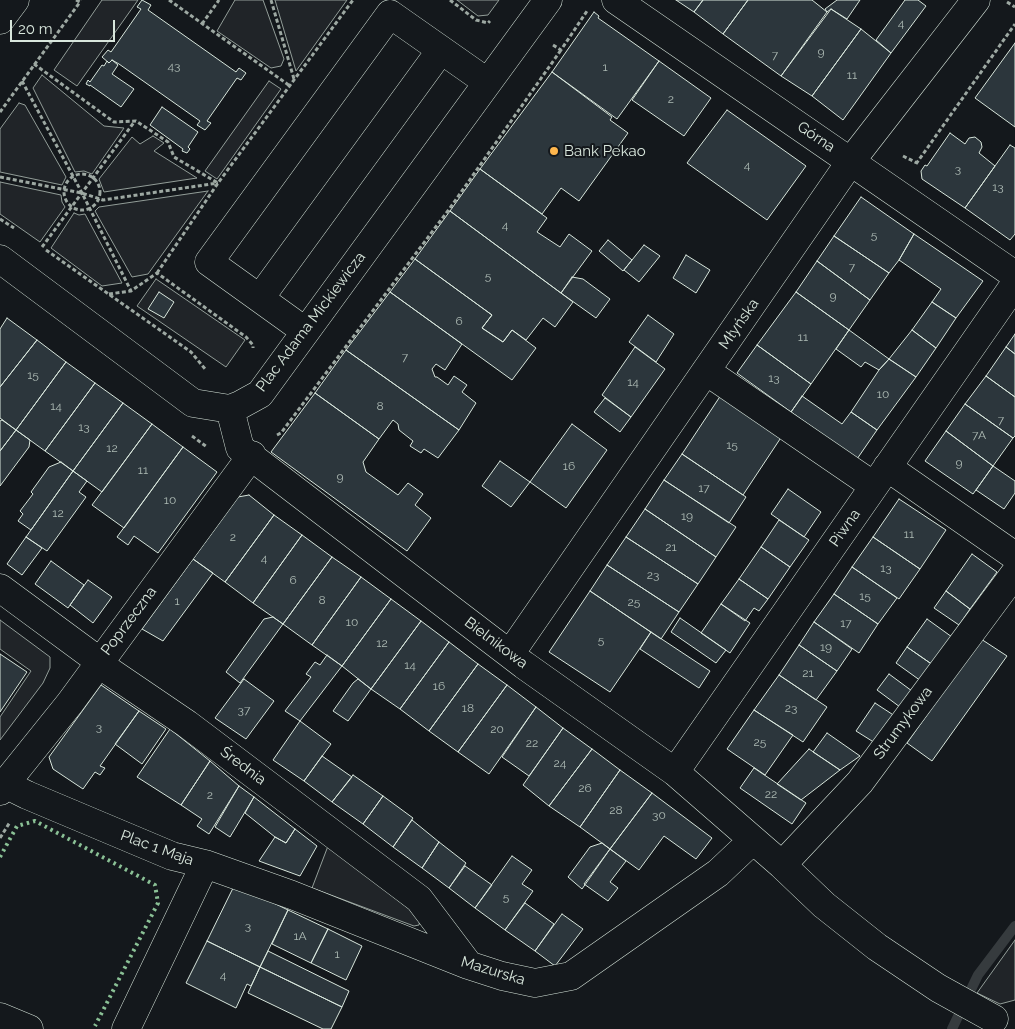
<!DOCTYPE html>
<html>
<head>
<meta charset="utf-8">
<style>
	body { margin:0 }
	#map { position:relative; width:1015px; height:1029px; overflow:hidden; background:#14181c; font-family:Raleway,sans-serif }
	canvas { display:block }
	.scale { position:absolute; left:10px; top:20px; width:105px; height:22px; box-sizing:border-box; border:2px solid #d8e6dc; border-top:0; padding-left:6px; font-size:15px; line-height:18px; white-space:nowrap; color:#d8e6dc; -webkit-text-stroke:4px #14181c; paint-order:stroke }
</style>
</head>
<body>
<div id="map">
<canvas width="1015" height="1029"></canvas>
<div class="scale">20 m</div>
</div>
<script>
const ctx = document.querySelector('canvas').getContext('2d');
ctx.lineJoin = 'round';
function fill(path, color) {
  ctx.fillStyle = color;
  ctx.fill(path, 'evenodd');
}
function shape(rows) {
  const path = new Path2D();
  for (const r of rows) {
    if (r.length === 3) {
      path.moveTo(r[0] + r[2], r[1]);
      path.arc(r[0], r[1], r[2], 0, 2 * Math.PI);
      continue;
    }
    path.moveTo(r[0], r[1]);
    for (let i = 2; i < r.length; i += 2) path.lineTo(r[i], r[i + 1]);
  }
  return path;
}
function strokePath(path, color, width, dash) {
  ctx.strokeStyle = color;
  ctx.lineWidth = width;
  ctx.lineCap = dash ? 'butt' : 'round';
  ctx.setLineDash(dash || []);
  ctx.stroke(path);
}
function write(font, color, halo, rows, align = 'center') {
  ctx.font = font + ' Raleway,sans-serif';
  ctx.lineWidth = 4;
  ctx.setLineDash([]);
  ctx.textBaseline = 'middle';
  ctx.strokeStyle = halo;
  ctx.fillStyle = color;
  for (const [text, x, y, turn = 0] of rows) {
    ctx.save();
    ctx.translate(x, y);
    ctx.rotate((+turn || 0) * Math.PI / 180);
    ctx.textAlign = isNaN(turn) ? turn : align;
    if (halo) ctx.strokeText(text, 0, 0);
    ctx.fillText(text, 0, 0);
    ctx.restore();
  }
}
const green = shape([
	[102,0,138,0,77,86,54,70,102,0],
	[235,0,263,0,284,59,281,66,271,68,217,31,235,0],
	[275,0,347,0,296,71,275,0],
	[457,0,499,0,488,15,478,16,457,0],
	[42,75,104,126,124,128,92,174,84,171,75,172,33,88,42,75],
	[269,81,281,89,217,179,205,171,269,81],
	[19,103,25,105,66,177,62,185,0,172,0,129,19,103],
	[153,136,164,143,154,151,197,178,104,192,99,179,132,137,140,144,153,136],
	[0,182,61,195,62,202,65,207,40,242,0,214,0,182],
	[208,191,148,274,132,277,95,211,99,207,208,191],
	[74,213,79,215,85,214,122,283,102,286,51,248,74,213],
	[156,279,245,340,226,367,137,306,156,279],
	[0,620,50,657,50,668,43,683,0,740,0,717,31,671,0,649,0,620],
	[328,846,413,912,420,919,419,925,414,926,312,888,328,846],
	[1015,940,1015,1000,1000,1004,977,993,1015,940]
]);
fill(green, '#202428');
strokePath(green, '#939e99', 1);
strokePath(shape([
	[952,1029,978,975,1015,926]
]), '#363b3e', 10);
const building = shape([
	[142,0,151,5,148,10,236,72,239,68,246,73,241,80,237,78,207,121,211,123,205,130,197,125,200,121,119,64,112,60,109,63,102,57,108,50,111,52,141,9,137,7,142,0],
	[676,0,703,0,694,12,676,0],
	[703,0,748,0,723,34,694,12,703,0],
	[748,0,812,0,827,12,781,76,723,34,748,0],
	[837,0,860,0,847,19,831,9,827,12,825,9,837,0],
	[905,0,918,0,926,6,891,53,876,40,905,0],
	[831,9,861,29,812,96,781,76,831,9],
	[594,12,599,16,598,18,659,61,617,119,552,72,594,12],
	[861,29,891,53,843,120,812,96,861,29],
	[1015,43,1015,127,975,98,1015,43],
	[112,60,118,65,112,74,134,89,121,107,90,85,90,86,86,84,88,80,90,82,102,65,104,66,107,61,109,63,112,60],
	[659,61,711,98,684,136,632,100,659,61],
	[552,72,612,117,610,120,628,133,579,201,561,188,542,214,480,169,552,72],
	[162,107,198,132,188,147,190,149,187,153,182,151,183,149,150,125,162,107],
	[727,110,806,166,767,220,687,163,727,110],
	[950,133,965,144,969,138,975,137,981,142,982,147,979,153,995,166,965,208,922,179,921,171,925,165,927,166,950,133],
	[1010,145,1015,148,1015,234,1010,240,965,208,1010,145],
	[480,169,547,218,537,232,560,247,569,234,592,251,561,293,450,211,480,169],
	[861,197,914,234,899,260,889,273,834,236,861,197],
	[450,211,573,302,555,327,543,318,526,340,512,330,503,342,482,328,492,315,415,259,450,211],
	[914,234,983,281,956,318,932,302,941,289,899,260,914,234],
	[834,236,889,273,870,300,817,261,834,236],
	[608,240,632,260,623,271,599,251,608,240],
	[644,245,660,256,639,282,624,270,644,245],
	[686,255,710,270,696,293,673,278,686,255],
	[415,259,492,315,482,328,503,342,512,330,536,348,512,380,390,292,415,259],
	[817,261,870,300,849,330,796,292,817,261],
	[572,277,583,279,610,299,596,318,561,293,572,277],
	[159,292,174,302,164,318,148,309,159,292],
	[390,292,462,344,445,370,436,364,432,369,435,377,437,377,448,385,454,376,467,385,462,392,476,403,459,430,346,350,390,292],
	[796,292,849,330,811,384,757,345,796,292],
	[932,302,956,318,936,348,912,330,932,302],
	[648,315,674,334,656,362,629,342,648,315],
	[7,318,37,340,0,387,0,329,7,318],
	[849,330,889,359,879,370,865,362,861,367,836,349,849,330],
	[912,330,936,348,916,377,889,359,912,330],
	[1015,334,1015,354,1006,347,1015,334],
	[37,340,66,362,16,430,0,418,0,387,37,340],
	[757,345,811,384,791,412,737,373,757,345],
	[635,347,665,369,631,417,602,395,635,347],
	[1006,347,1015,354,1015,397,986,376,1006,347],
	[346,350,459,430,438,458,424,449,421,453,410,446,413,441,399,430,398,424,393,420,379,439,315,393,346,350],
	[889,359,916,377,877,430,851,412,879,370,889,359],
	[66,362,95,383,45,451,16,430,66,362],
	[986,376,1015,397,1015,436,1013,438,965,404,986,376],
	[95,383,123,403,73,471,45,451,95,383],
	[315,393,379,439,363,462,366,472,398,495,408,483,423,494,415,505,431,518,407,551,271,452,315,393],
	[721,395,782,436,743,495,682,454,721,395],
	[802,396,842,424,851,412,877,430,857,459,791,412,802,396],
	[605,398,631,417,620,432,594,412,605,398],
	[123,403,152,424,102,492,73,471,123,403],
	[965,404,1013,438,993,466,946,431,965,404],
	[2,420,16,430,0,451,0,421,2,420],
	[152,424,183,447,124,528,92,505,152,424],
	[572,424,607,450,566,508,530,482,572,424],
	[16,430,30,440,29,447,0,486,0,451,16,430],
	[946,431,993,466,973,494,925,461,946,431],
	[183,447,217,472,158,553,134,536,128,545,117,537,183,447],
	[682,454,746,497,729,523,664,480,682,454],
	[500,461,530,482,511,507,482,486,500,461],
	[61,462,73,471,31,530,18,521,23,514,20,511,33,494,31,492,49,467,61,462],
	[993,466,1015,481,1015,493,1004,509,976,490,993,466],
	[73,471,87,481,79,492,86,497,47,551,26,537,73,471],
	[664,480,736,527,716,557,645,509,664,480],
	[788,489,821,512,804,537,771,514,788,489],
	[249,495,274,515,225,582,193,559,238,497,249,495],
	[899,499,946,530,920,569,873,537,899,499],
	[645,509,716,557,698,584,626,537,645,509],
	[274,515,302,535,253,603,225,582,274,515],
	[779,520,809,540,790,567,761,547,779,520],
	[302,535,332,557,283,624,253,603,302,535],
	[26,537,42,548,22,575,7,564,26,537],
	[626,537,698,584,679,612,607,565,626,537],
	[873,537,920,569,899,599,852,567,873,537],
	[761,547,790,567,768,599,739,579,761,547],
	[972,554,997,572,970,609,946,591,972,554],
	[332,557,361,577,312,645,283,624,332,557],
	[193,559,213,573,163,641,142,629,193,559],
	[51,561,84,585,68,608,35,584,51,561],
	[607,565,679,612,661,639,590,591,607,565],
	[852,567,897,598,878,624,834,594,852,567],
	[361,577,391,599,342,666,312,645,361,577],
	[739,579,768,599,759,611,754,608,745,621,721,604,739,579],
	[88,580,112,597,93,623,70,605,88,580],
	[590,591,651,632,610,692,549,652,590,591],
	[946,591,970,609,959,625,934,608,946,591],
	[834,594,878,624,859,653,814,622,834,594],
	[391,599,421,621,371,689,342,666,391,599],
	[721,604,750,623,730,653,701,633,721,604],
	[273,617,283,624,240,683,226,672,264,619,273,617],
	[680,618,726,650,716,663,671,632,680,618],
	[927,619,952,637,933,665,907,647,927,619],
	[421,621,449,642,400,709,371,689,421,621],
	[814,622,852,649,837,671,799,645,814,622],
	[651,632,710,671,699,688,640,649,651,632],
	[981,639,1007,656,932,761,907,743,981,639],
	[449,642,478,664,429,731,400,709,449,642],
	[799,645,837,671,816,700,779,675,799,645],
	[907,647,933,665,921,681,896,663,907,647],
	[0,654,27,672,0,712,0,654],
	[327,655,342,666,300,721,285,711,311,677,306,674,315,662,320,665,327,655],
	[478,664,507,685,458,752,429,731,478,664],
	[889,674,912,691,900,707,877,690,889,674],
	[779,675,827,707,803,742,754,710,779,675],
	[244,679,274,701,246,739,215,718,244,679],
	[358,679,371,689,348,721,333,711,353,683,358,679],
	[101,685,139,711,100,766,105,768,100,775,95,772,83,789,53,769,49,757,101,685],
	[507,685,536,707,489,774,458,752,507,685],
	[875,703,898,718,880,746,856,731,875,703],
	[536,707,563,728,529,776,502,757,536,707],
	[754,710,793,735,765,775,727,749,754,710],
	[139,711,166,729,142,764,115,744,139,711],
	[300,721,331,744,304,781,273,760,300,721],
	[563,728,592,749,549,806,523,785,563,728],
	[170,729,210,761,181,805,137,777,170,729],
	[827,733,860,756,840,770,813,752,827,733],
	[592,749,620,770,580,827,549,806,592,749],
	[809,749,840,770,801,800,777,784,809,749],
	[322,756,352,777,332,802,304,781,322,756],
	[210,761,239,786,209,834,197,826,202,819,181,805,210,761],
	[754,768,806,803,792,824,740,788,754,768],
	[620,770,652,793,610,849,580,827,620,770],
	[353,775,383,796,363,824,332,802,353,775],
	[239,786,254,797,230,837,215,827,239,786],
	[652,793,712,838,696,859,664,836,639,870,610,849,652,793],
	[383,796,413,818,393,847,363,824,383,796],
	[254,797,295,829,286,843,275,837,245,813,254,797],
	[412,820,439,842,422,868,393,847,412,820],
	[295,829,317,846,300,876,259,861,275,837,286,843,295,829],
	[439,842,466,863,449,888,422,868,439,842],
	[602,843,610,849,582,889,568,877,590,847,602,843],
	[610,849,626,861,610,882,618,888,608,901,584,884,610,849],
	[512,856,532,870,522,884,533,891,505,930,475,908,512,856],
	[465,866,492,885,475,908,449,888,465,866],
	[235,884,288,910,260,967,207,941,235,884],
	[525,903,554,924,535,951,505,930,525,903],
	[288,910,328,929,311,963,272,944,288,910],
	[562,914,583,929,555,966,535,951,562,914],
	[328,929,362,946,346,980,311,963,328,929],
	[207,941,260,967,251,986,247,984,236,1008,186,983,207,941],
	[268,951,349,991,342,1007,260,967,268,951],
	[260,967,342,1007,331,1029,323,1029,248,993,260,967]
]);
fill(building, '#2c363c');
strokePath(building, '#d8e6dc', 1);
const minor = shape([
	[616,0,1015,275],
	[0,20,15,0],
	[0,259,193,403,230,409,240,405,260,394,548,0],
	[260,298,441,50],
	[305,331,209,262,390,14,487,82],
	[706,371,874,486],
	[230,409,240,448,524,665,675,772,782,865,824,905,877,947,938,988,994,1019],
	[887,467,1015,556],
	[0,588,99,661,109,671,187,724,419,899,468,964],
	[510,654,851,161,976,0],
	[675,772,1015,284],
	[5,784,70,703,252,455],
	[0,791,5,784,27,795,172,856,205,864,126,1029],
	[205,864,292,895,468,965,502,976,535,983,571,976,718,873,753,840],
	[782,865,860,782,1015,573],
	[0,1017,29,1029]
]);
strokePath(minor, '#d8e6dc', 29);
strokePath(shape([
	[76,0,80,2,81,0],
	[169,0,290,86],
	[271,0,294,79],
	[450,0,476,20,488,23,490,21],
	[1007,2,1015,7],
	[202,24,219,0],
	[553,45,561,50,587,11],
	[34,64,114,122,136,121,168,142,174,157,218,183],
	[22,81,82,193,131,291],
	[0,112,80,2],
	[903,156,917,163],
	[916,164,1015,24],
	[82,192,18],
	[0,177,82,193,103,200,218,183],
	[0,219,14,228],
	[42,247,135,121],
	[46,250,191,352,206,370],
	[157,273,218,183,353,0],
	[109,294,131,291,157,273,246,337,253,345,253,348],
	[277,435,281,433,450,208,561,50],
	[192,436,207,447],
	[0,838,10,822]
]), '#9da8a2', 3, [4, 2.5]);
strokePath(minor, '#14181c', 28);
strokePath(shape([
	[0,857,17,826,35,821,155,885,158,903,95,1026]
]), '#8ac095', 4, [2.5, 4]);
for (const [x, y, r, color] of [
	[554,151,5,"#ffb74d"]
]) {
  const dot = new Path2D();
  dot.arc(x, y, r, 0, 2 * Math.PI);
  ctx.fillStyle = color;
  ctx.fill(dot);
  strokePath(dot, '#14181c', 2);
}
write('12px', '#adbab4', null, [
	["4",901,23],
	["9",821,52],
	["7",775,55],
	["43",174,66],
	["1",605,67],
	["11",852,75],
	["2",671,99],
	["4",747,165],
	["3",958,169],
	["13",998,187],
	["4",505,225],
	["5",874,235],
	["7",852,267],
	["5",488,276],
	["9",833,296],
	["6",459,321],
	["11",803,337],
	["7",405,357],
	["15",33,375],
	["13",774,378],
	["14",633,382],
	["10",883,394],
	["14",56,406],
	["8",380,406],
	["7",1001,420],
	["13",84,427],
	["7A",979,435],
	["15",732,445],
	["12",112,448],
	["9",959,463],
	["16",569,466],
	["11",143,470],
	["9",340,477],
	["17",704,488],
	["10",170,500],
	["12",58,513],
	["19",687,516],
	["11",909,534],
	["2",233,537],
	["21",671,547],
	["4",264,558],
	["13",886,568],
	["23",653,575],
	["6",293,580],
	["15",865,596],
	["8",322,600],
	["1",177,601],
	["25",634,602],
	["10",352,622],
	["17",846,623],
	["5",601,640],
	["12",382,643],
	["19",826,647],
	["14",410,665],
	["21",808,673],
	["16",439,686],
	["18",468,708],
	["23",791,708],
	["37",244,710],
	["3",99,727],
	["20",497,729],
	["25",760,742],
	["22",532,743],
	["24",560,763],
	["26",585,788],
	["22",771,794],
	["2",210,795],
	["28",616,810],
	["30",659,815],
	["5",506,897],
	["3",248,926],
	["1A",300,936],
	["1",337,954],
	["4",223,975]
]);
write('15px', '#d8e6dc', '#14181c', [
	["Górna",816,137,34],
	["Plac Adama Mickiewicza",311,322,-53],
	["Młyńska",739,324,-55],
	["Piwna",845,528,-55],
	["Poprzeczna",129,621,-53],
	["Bielnikowa",496,643,37],
	["Strumykowa",903,723,-53],
	["Średnia",243,766,37],
	["Plac 1 Maja",157,848,20],
	["Mazurska",493,971,17]
]);
write('15px', '#d8e6dc', '#14181c', [
	["Bank Pekao",564,151]
], 'left');
</script>
</body>
</html>
